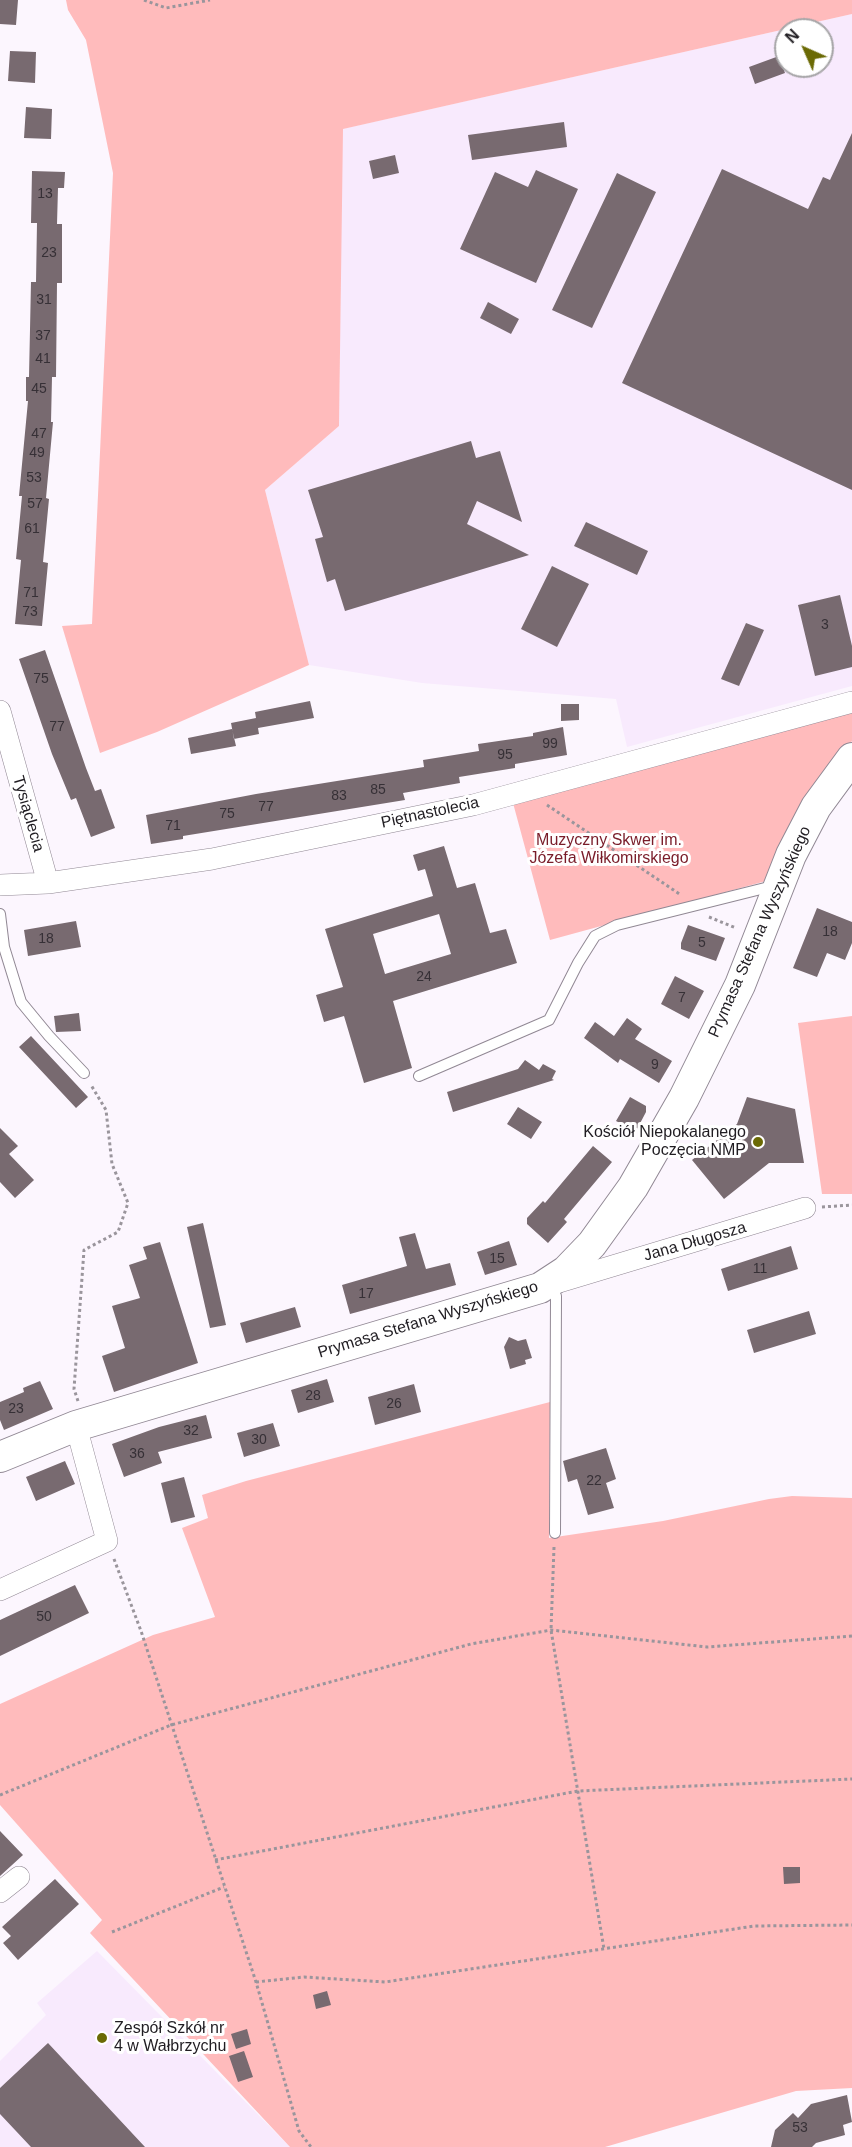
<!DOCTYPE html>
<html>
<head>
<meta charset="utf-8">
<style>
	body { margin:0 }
	#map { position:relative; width:852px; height:2147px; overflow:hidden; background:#fcf6fe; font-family:Helvetica,sans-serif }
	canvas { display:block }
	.north { position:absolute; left:774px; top:18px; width:60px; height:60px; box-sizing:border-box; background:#fff; border:2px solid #a6a5a7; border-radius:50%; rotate:315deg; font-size:16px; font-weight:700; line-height:24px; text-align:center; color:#201d22 }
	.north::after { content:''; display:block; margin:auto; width:21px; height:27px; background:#6b6a05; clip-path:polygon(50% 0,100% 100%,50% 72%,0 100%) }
</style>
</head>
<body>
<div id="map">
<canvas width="852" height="2147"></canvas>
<div class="north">N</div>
</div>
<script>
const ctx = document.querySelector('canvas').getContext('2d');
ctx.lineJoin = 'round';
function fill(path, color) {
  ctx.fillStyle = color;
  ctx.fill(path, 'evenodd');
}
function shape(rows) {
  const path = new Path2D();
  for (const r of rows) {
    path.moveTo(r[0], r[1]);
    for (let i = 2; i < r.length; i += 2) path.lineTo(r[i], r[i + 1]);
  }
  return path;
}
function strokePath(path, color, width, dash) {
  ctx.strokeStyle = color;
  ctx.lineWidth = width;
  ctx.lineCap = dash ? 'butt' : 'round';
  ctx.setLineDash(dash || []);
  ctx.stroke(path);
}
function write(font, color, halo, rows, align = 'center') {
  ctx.font = font + ' Helvetica,sans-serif';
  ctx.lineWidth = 6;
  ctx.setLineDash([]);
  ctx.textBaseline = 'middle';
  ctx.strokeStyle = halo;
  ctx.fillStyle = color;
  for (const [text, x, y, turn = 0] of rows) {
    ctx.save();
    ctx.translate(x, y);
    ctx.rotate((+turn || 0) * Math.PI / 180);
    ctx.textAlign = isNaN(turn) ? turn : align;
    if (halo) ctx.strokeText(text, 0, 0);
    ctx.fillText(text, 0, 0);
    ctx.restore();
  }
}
fill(shape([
	[852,14,852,686,627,747,616,699,422,683,309,665,265,490,339,426,342,129],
	[786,30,822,30,822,66,786,66],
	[97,1951,290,2147,0,2147,0,2061,46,2015,37,2003]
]), '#f8eafd');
fill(shape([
	[66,0,852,0,852,14,343,129,339,426,265,490,309,665,157,732,100,753,62,626,92,624,113,173,86,40,68,10],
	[852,710,852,741,833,763,766,881,550,940,513,803],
	[852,1016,852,1194,822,1194,798,1023],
	[550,1402,549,1538,663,1521,769,1499,792,1496,852,1498,852,2088,796,2091,605,2147,290,2147,90,1933,102,1920,0,1805,0,1704,153,1635,215,1617,182,1528,208,1518,202,1495,246,1481]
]), '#ffbbbc');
fill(shape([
	[0,0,18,0,16,25,0,24],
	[10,51,36,52,35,83,8,81],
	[779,56,785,73,755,84,749,67],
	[26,107,52,109,51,139,24,138],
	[564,122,567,147,472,160,468,135],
	[852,133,852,490,622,383,722,169,808,209,823,177,830,180],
	[395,155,399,173,373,179,369,161],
	[536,170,578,189,536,283,460,249,495,172,528,187],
	[32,171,65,172,64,188,58,188,57,224,62,224,62,283,57,283,56,377,52,377,51,422,53,422,46,498,49,499,43,562,48,563,42,626,15,624,21,560,16,559,22,496,19,496,28,401,26,401,26,377,29,377,31,282,36,282,37,223,31,223],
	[617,173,656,192,592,328,552,310],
	[488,302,519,319,511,334,480,318],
	[471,441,476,458,500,451,522,522,477,501,467,524,529,555,345,611,335,579,327,582,315,539,323,537,308,490],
	[586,522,648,551,637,575,574,546],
	[552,566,589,584,557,647,521,629],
	[840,595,852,646,852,667,815,676,798,605],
	[746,623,764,630,739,686,721,679],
	[45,650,86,768,95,791,101,789,115,828,91,837,76,798,71,800,52,754,19,659],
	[310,701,314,718,258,728,259,734,234,739,231,723,256,718,255,712],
	[561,704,579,704,579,720,561,721],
	[563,727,567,755,515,764,515,768,459,777,460,783,403,793,405,800,183,836,183,839,151,844,146,815,256,794,424,767,423,760,479,751,478,744,533,736,533,733],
	[232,729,236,746,191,754,188,738],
	[444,846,457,888,475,883,490,933,506,929,517,963,393,1001,412,1068,364,1083,344,1016,324,1022,316,995,343,987,325,929,433,896,425,869,418,871,413,855],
	[439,914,451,954,385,974,373,934],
	[817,908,852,922,852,943,845,960,827,953,817,977,793,968],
	[76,921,81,947,28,956,24,930],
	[688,925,725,938,716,961,681,949,681,943],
	[675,976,704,991,689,1019,661,1004],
	[79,1013,81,1031,56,1032,54,1016],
	[627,1018,642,1029,635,1039,672,1061,659,1083,620,1059,618,1063,584,1038,595,1022,614,1036],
	[31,1036,88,1097,76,1108,19,1047],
	[525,1060,539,1070,543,1064,556,1071,552,1079,554,1080,453,1112,447,1092,518,1069],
	[630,1097,646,1106,646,1112,636,1131,616,1121],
	[747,1097,795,1109,804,1163,769,1163,724,1199,692,1160,737,1124],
	[518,1107,542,1122,531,1139,507,1124],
	[0,1128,18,1146,9,1154,34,1180,15,1198,0,1182],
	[593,1146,612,1162,564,1219,567,1222,548,1243,527,1224,527,1218,543,1201,545,1203],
	[203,1223,226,1325,210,1328,187,1227],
	[415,1233,426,1269,450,1263,456,1285,350,1314,342,1285,407,1266,399,1237],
	[509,1241,517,1265,485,1275,477,1252],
	[160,1242,198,1363,114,1392,102,1356,125,1348,112,1306,140,1298,129,1265,147,1259,143,1247],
	[791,1246,798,1269,728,1291,721,1269],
	[295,1307,301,1327,246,1343,240,1323],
	[809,1311,816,1334,754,1353,747,1330],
	[509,1337,518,1341,526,1339,532,1358,525,1360,526,1364,510,1369,504,1347],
	[327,1379,334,1402,298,1413,291,1390],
	[40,1381,53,1409,4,1430,0,1420,0,1402,24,1392,23,1388],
	[414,1384,421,1412,375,1425,368,1397],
	[206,1415,212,1438,158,1452,162,1463,124,1477,112,1444,159,1427],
	[273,1423,280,1446,244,1457,237,1433],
	[606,1448,616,1479,606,1483,614,1508,588,1515,577,1479,568,1482,563,1461],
	[65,1461,75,1484,36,1501,26,1477],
	[184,1477,195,1517,171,1523,161,1483],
	[75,1585,89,1613,0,1656,0,1620],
	[0,1831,23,1855,0,1876],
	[783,1867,800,1867,800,1883,784,1884],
	[55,1879,79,1904,18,1960,3,1943,11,1936,2,1927],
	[327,1991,331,2005,316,2009,313,1995],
	[247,2029,251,2044,236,2049,231,2034],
	[48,2043,145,2147,31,2147,0,2114,0,2088],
	[244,2051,253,2077,238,2082,229,2056],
	[847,2095,852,2122,843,2125,845,2135,816,2143,812,2147,771,2147,775,2130,793,2113,798,2118,811,2104]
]), '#786a70');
const lane = shape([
	[0,914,4,947,21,1002,49,1036,84,1073],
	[419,1076,549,1020,578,963,595,936,617,925,773,886],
	[555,1533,556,1296]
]);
const street = shape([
	[0,711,48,883],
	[0,885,48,883,212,859,473,805,852,702],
	[556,1283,805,1208],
	[0,1590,107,1541,76,1426],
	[0,1892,19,1877]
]);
const secondary = shape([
	[0,1457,76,1426,540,1288,566,1271,592,1244,633,1187,684,1098,740,985,791,855,816,807,852,758]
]);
strokePath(lane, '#918894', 12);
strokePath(street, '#918894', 22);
strokePath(secondary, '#918894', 32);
strokePath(shape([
	[144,0,166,8,210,0],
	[547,805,681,895],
	[709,917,736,928],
	[822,1207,852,1205],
	[78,1401,74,1389,84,1250,118,1232,128,1203,112,1164,106,1110,91,1085],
	[554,1547,551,1630,604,1949],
	[114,1559,141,1631,256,1982,299,2131,311,2147],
	[0,1795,171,1725,471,1644,551,1630,707,1647,852,1636],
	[215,1860,578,1791,852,1779],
	[112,1932,224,1887],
	[256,1982,304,1977,385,1982,754,1926,852,1925]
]), '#9a959c', 3, [3, 3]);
strokePath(lane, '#fff', 10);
strokePath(street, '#fff', 21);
strokePath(secondary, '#fff', 30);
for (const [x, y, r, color] of [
	[758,1142,6,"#6b6a05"],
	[102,2038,6,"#6b6a05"]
]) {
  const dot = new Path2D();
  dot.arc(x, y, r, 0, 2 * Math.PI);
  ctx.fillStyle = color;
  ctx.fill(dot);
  strokePath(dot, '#fff', 2);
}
write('14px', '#363036', null, [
	["13",45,194],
	["23",49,253],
	["31",44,300],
	["37",43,336],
	["41",43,359],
	["45",39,389],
	["47",39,434],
	["49",37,453],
	["53",34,478],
	["57",35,504],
	["61",32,529],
	["71",31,593],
	["73",30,612],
	["3",825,625],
	["75",41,679],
	["77",57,727],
	["99",550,744],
	["95",505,755],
	["85",378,790],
	["83",339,796],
	["77",266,807],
	["75",227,814],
	["71",173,826],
	["18",830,932],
	["18",46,939],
	["5",702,943],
	["24",424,977],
	["7",682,998],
	["9",655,1065],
	["15",497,1259],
	["11",760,1269],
	["17",366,1294],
	["28",313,1396],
	["26",394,1404],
	["23",16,1409],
	["32",191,1431],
	["30",259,1440],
	["36",137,1454],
	["22",594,1481],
	["50",44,1617],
	["53",800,2128]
]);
write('16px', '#201d22', '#fff', [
	["Piętnastolecia",430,813,-12],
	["Tysiąclecia",28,814,74],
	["Prymasa Stefana Wyszyńskiego",760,932,-66],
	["Jana Długosza",695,1242,-16],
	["Prymasa Stefana Wyszyńskiego",428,1320,-17]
]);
write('16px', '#791c29', '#fff', [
	["Muzyczny Skwer im.",609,841],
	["Józefa Wiłkomirskiego",609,859]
]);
write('16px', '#201d22', '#fff', [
	["Kościół Niepokalanego",746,1133],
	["Poczęcia NMP",746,1151],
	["Zespół Szkół nr",114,2029,"left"],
	["4 w Wałbrzychu",114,2047,"left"]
], 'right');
</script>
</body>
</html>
